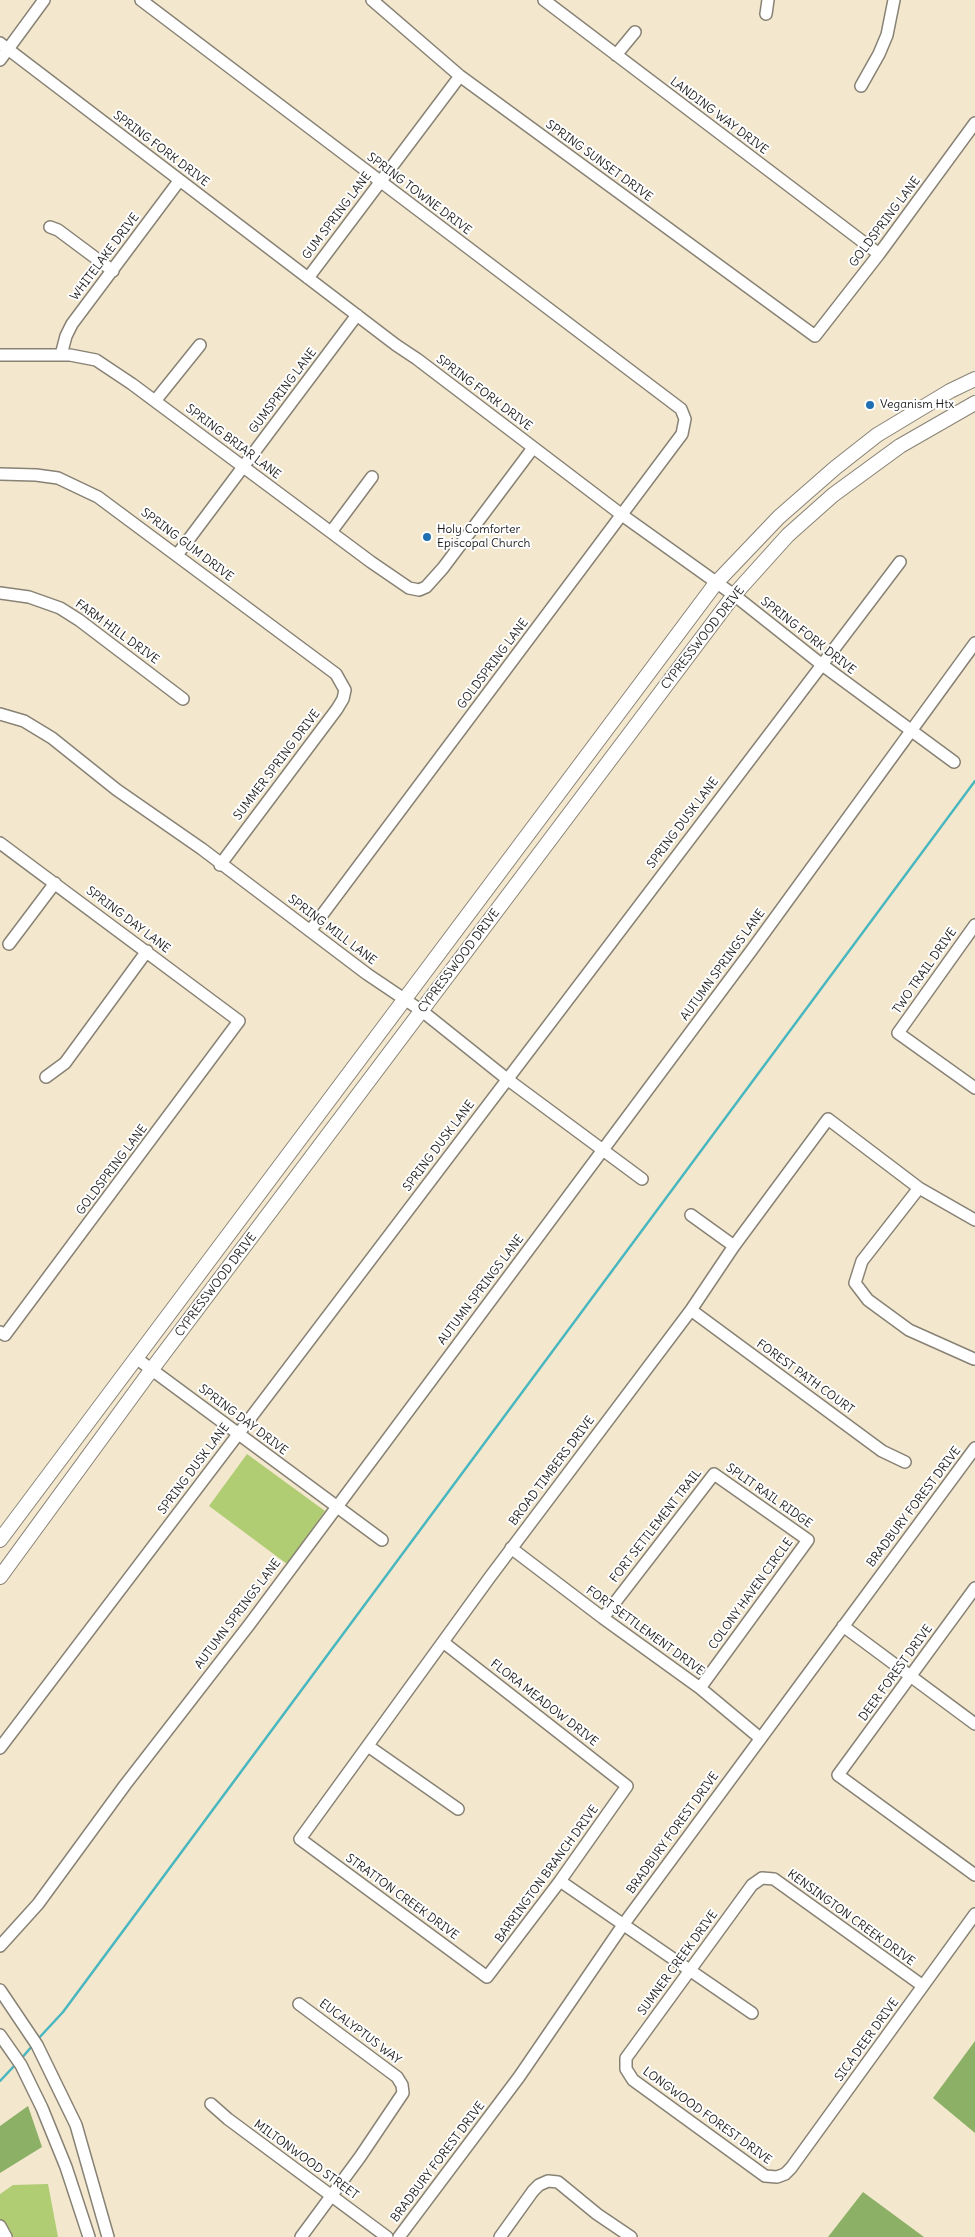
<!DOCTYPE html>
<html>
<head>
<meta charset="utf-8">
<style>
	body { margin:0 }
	canvas { display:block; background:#f3e7ce }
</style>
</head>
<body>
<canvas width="975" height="2237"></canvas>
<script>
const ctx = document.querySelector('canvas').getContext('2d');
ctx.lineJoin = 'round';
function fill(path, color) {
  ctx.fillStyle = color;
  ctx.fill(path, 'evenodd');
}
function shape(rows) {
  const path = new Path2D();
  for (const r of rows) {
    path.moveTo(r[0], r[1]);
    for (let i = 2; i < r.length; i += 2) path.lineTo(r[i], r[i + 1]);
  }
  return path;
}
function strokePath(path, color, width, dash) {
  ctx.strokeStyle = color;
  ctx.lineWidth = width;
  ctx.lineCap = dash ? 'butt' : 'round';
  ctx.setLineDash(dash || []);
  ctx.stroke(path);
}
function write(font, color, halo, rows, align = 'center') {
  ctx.font = font + ' Delius,sans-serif';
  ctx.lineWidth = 4;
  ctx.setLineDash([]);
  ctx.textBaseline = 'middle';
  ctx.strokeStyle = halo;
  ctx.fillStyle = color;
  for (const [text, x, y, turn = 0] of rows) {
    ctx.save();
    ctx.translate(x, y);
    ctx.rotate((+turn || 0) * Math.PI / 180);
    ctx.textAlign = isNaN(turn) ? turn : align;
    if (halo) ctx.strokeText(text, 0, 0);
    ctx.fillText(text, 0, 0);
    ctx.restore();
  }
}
fill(shape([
	[247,1454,325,1511,287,1564,209,1506],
	[48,2184,58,2237,0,2237,0,2194,13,2185]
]), '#b0cd74');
fill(shape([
	[975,2041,975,2133,933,2098],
	[28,2106,42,2147,0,2173,0,2126],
	[863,2192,924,2237,828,2237]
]), '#8cb066');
strokePath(shape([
	[38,2039,63,2012,975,781],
	[20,2060,33,2045],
	[0,2081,16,2064]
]), '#48b7bf', 2.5);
const minor = shape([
	[141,0,681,409,685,419,682,434,310,931],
	[372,0,460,76,815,336,879,254,975,123],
	[544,0,879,254],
	[766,14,768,0],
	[0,43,396,345,417,359,622,515,734,595,821,664,954,762],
	[616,55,635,32],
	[0,60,44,0],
	[861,86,879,54,887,35,894,0],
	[50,227,58,230,113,271],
	[308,278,460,76],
	[0,355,70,355,96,360,132,384,371,562,409,588,419,590,426,587,443,568,533,448],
	[61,355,66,336,72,324,179,181],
	[155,401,200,345],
	[0,474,36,475,58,478,98,497,336,674,345,690,343,699,337,709,220,865],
	[331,532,372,477],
	[177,555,357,315],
	[0,593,29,597,60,608,79,620,183,699],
	[0,714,24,721,52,738,117,790,202,849,367,974,422,1011,507,1079,642,1179],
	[0,843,239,1021,5,1335,0,1332],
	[975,925,898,1033,975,1088],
	[9,944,55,883],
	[46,1077,65,1063,147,951],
	[919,1188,862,1261,855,1283,868,1300,909,1330,974,1359],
	[691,1215,734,1246],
	[691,1310,882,1451,905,1462],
	[136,1358,382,1540],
	[511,1548,603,1618,700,1688,760,1738],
	[975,1588,838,1775,975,1875],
	[603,1618,714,1474,808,1540,700,1688],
	[843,1626,975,1724],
	[443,1642,627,1786,560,1881,487,1977,300,1839,490,1577,691,1310,734,1246,828,1119,919,1188,975,1220],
	[368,1746,458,1809],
	[0,1748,900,562],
	[560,1881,752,2013],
	[0,1946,38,1904,125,1785,249,1625,751,951,975,643],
	[923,1986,774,1879,762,1878,752,1885,626,2058,626,2069,633,2080,765,2176,777,2177,785,2174,791,2168,975,1914],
	[0,1990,37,2045,76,2125,108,2237],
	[299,2004,397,2077,402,2085,403,2093,360,2157,301,2237],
	[0,2035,21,2065,42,2108,66,2167,89,2237],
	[211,2104,228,2119,387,2237],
	[0,2226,6,2237],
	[399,2237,519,2077,623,1925,975,1448],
	[500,2237,533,2191,539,2185,548,2181,558,2182,597,2214,631,2237]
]);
const major = shape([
	[0,1540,716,583,779,517,835,468,877,435,950,391,975,379],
	[0,1577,152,1369,734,595,788,535,833,495,900,446,975,403]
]);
strokePath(minor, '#888275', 14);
strokePath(major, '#888275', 16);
strokePath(minor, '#fff', 11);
strokePath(major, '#fff', 14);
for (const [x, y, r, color] of [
	[870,405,5,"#1f6fb2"],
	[427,537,5,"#1f6fb2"]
]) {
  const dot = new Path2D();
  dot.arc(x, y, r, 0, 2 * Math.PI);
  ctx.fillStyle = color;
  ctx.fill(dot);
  strokePath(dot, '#fff', 2);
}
write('12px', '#1c1c1c', '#fff', [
	["LANDING WAY DRIVE",719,116,37],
	["SPRING FORK DRIVE",161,149,37],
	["SPRING SUNSET DRIVE",599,161,36],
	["SPRING TOWNE DRIVE",419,194,37],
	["GUM SPRING LANE",337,216,-53],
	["GOLDSPRING LANE",885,222,-53],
	["WHITELAKE DRIVE",105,257,-53],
	["GUMSPRING LANE",283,391,-53],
	["SPRING FORK DRIVE",484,393,37],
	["SPRING BRIAR LANE",233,442,37],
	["SPRING GUM DRIVE",187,545,37],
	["FARM HILL DRIVE",117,632,36],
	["SPRING FORK DRIVE",808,636,38],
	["CYPRESSWOOD DRIVE",703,638,-52],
	["GOLDSPRING LANE",493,664,-53],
	["SUMMER SPRING DRIVE",277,765,-53],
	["SPRING DUSK LANE",683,823,-53],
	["SPRING DAY LANE",128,920,37],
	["SPRING MILL LANE",332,930,37],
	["CYPRESSWOOD DRIVE",459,961,-53],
	["AUTUMN SPRINGS LANE",723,965,-54],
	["TWO TRAIL DRIVE",925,971,-55],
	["SPRING DUSK LANE",439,1146,-53],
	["GOLDSPRING LANE",112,1170,-53],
	["CYPRESSWOOD DRIVE",216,1285,-53],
	["AUTUMN SPRINGS LANE",481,1290,-53],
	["FOREST PATH COURT",805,1377,36],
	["SPRING DAY DRIVE",243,1420,37],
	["SPRING DUSK LANE",194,1469,-53],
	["BROAD TIMBERS DRIVE",552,1471,-53],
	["SPLIT RAIL RIDGE",769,1496,35],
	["BRADBURY FOREST DRIVE",914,1507,-53],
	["FORT SETTLEMENT TRAIL",656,1526,-52],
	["COLONY HAVEN CIRCLE",751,1594,-54],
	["AUTUMN SPRINGS LANE",238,1614,-53],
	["FORT SETTLEMENT DRIVE",645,1631,36],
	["DEER FOREST DRIVE",896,1673,-54],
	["FLORA MEADOW DRIVE",544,1703,38],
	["BRADBURY FOREST DRIVE",673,1833,-54],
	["BARRINGTON BRANCH DRIVE",547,1874,-54],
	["STRATTON CREEK DRIVE",402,1897,36],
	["KENSINGTON CREEK DRIVE",851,1918,36],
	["SUMNER CREEK DRIVE",678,1963,-54],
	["EUCALYPTUS WAY",360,2032,37],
	["SICA DEER DRIVE",867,2040,-54],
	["LONGWOOD FOREST DRIVE",707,2116,36],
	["MILTONWOOD STREET",306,2160,36],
	["BRADBURY FOREST DRIVE",438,2162,-53]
]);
write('12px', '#1c1c1c', '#fff', [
	["Veganism Htx",880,405],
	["Holy Comforter",437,530],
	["Episcopal Church",437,544]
], 'left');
</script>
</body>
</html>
